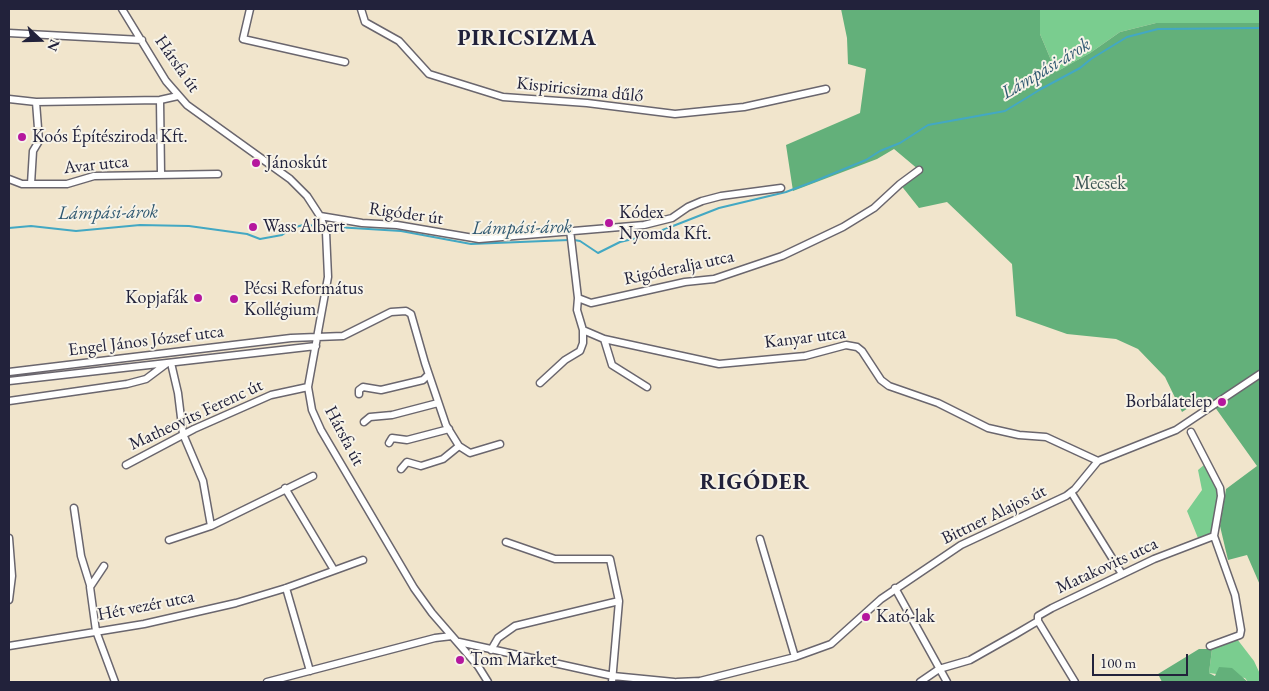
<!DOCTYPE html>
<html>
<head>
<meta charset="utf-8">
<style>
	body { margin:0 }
	#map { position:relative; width:1269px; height:691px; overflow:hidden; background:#f1e5cc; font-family:"EB Garamond",serif }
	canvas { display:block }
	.frame { position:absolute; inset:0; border:10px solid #22223b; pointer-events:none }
	.north { position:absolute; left:15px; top:15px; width:50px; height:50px; -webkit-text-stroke:4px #f7f3e8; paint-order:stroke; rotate:111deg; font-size:14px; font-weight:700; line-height:20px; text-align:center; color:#22223b }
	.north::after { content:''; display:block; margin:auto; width:18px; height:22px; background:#22223b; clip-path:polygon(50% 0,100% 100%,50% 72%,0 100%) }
	.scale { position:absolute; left:1092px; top:654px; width:96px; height:22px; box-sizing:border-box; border:2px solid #22223b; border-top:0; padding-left:6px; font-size:15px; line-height:18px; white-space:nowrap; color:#22223b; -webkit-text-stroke:4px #f7f3e8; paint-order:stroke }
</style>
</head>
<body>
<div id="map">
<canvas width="1269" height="691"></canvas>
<div class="frame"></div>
<div class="north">N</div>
<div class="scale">100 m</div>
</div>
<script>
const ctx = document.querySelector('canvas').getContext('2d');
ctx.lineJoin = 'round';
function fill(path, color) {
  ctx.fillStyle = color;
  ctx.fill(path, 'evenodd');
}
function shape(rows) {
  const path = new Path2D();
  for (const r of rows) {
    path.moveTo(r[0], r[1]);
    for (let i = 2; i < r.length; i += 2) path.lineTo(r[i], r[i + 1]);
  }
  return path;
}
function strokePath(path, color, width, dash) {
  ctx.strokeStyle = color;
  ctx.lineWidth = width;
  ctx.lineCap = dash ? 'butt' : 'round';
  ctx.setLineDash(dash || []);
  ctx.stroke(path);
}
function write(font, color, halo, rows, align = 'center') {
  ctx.font = font + ' "EB Garamond",serif';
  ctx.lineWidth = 4;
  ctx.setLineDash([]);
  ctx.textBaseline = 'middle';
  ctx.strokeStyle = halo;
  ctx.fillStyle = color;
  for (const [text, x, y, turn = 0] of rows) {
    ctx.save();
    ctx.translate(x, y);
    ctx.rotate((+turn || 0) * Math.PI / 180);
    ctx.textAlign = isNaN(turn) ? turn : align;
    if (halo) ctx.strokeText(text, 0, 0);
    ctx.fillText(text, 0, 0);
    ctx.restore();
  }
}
fill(shape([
	[1040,9,1260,9,1260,23,1156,23,1120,32,1090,53,1056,72,1040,34],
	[1204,465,1218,490,1212,533,1198,538,1187,511,1202,490,1198,470],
	[1237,639,1254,661,1260,674,1260,682,1248,682,1245,678,1209,673,1212,649]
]), '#7acd8f');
fill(shape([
	[841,9,1040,9,1040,34,1056,72,1090,53,1120,32,1156,23,1260,23,1260,585,1247,555,1228,560,1220,526,1226,489,1257,466,1207,396,1182,412,1165,377,1138,349,1116,339,1067,334,1016,316,1012,264,947,202,919,208,900,184,919,170,894,149,877,159,793,191,786,145,860,113,866,69,848,64,847,38],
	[1199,649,1212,649,1209,673,1215,676,1219,667,1232,668,1248,682,1162,682,1158,674]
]), '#63b07a');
strokePath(shape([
	[9,228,31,226,76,231,140,225,189,226,247,234,260,239,282,235,292,228,303,225,401,231,471,244,569,240],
	[574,240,580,241,598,253,620,242,650,235,719,208,786,192,815,181,866,160,880,151,900,143,928,125,1005,111,1041,89,1080,68,1091,59,1127,37,1158,29,1260,28]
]), '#43a8c3', 2);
const minor = shape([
	[122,9,166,81,187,105,290,179,307,196,320,216,326,232,328,277,308,387,312,410,321,430,414,588,432,613,478,666,488,682],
	[250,9,243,39,345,62],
	[361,9,365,22,399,41,429,74,503,97,587,103,675,114,744,107,826,89],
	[9,33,142,40],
	[9,99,36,102,160,100,178,96],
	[160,100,161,174],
	[9,179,22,184,67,184,94,176,218,174],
	[31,184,33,151,39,141,36,102],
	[320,216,362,223,397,225,479,239,644,225,672,218,688,207,702,201,721,196,781,188],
	[570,230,578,298,591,303,685,282,714,279,782,256,843,227,874,208,900,184,919,170],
	[583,330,604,339,612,365,647,387],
	[604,339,719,364,805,356,846,345,857,347,862,351,881,380,889,386,938,403,988,428,1019,435,1046,437,1098,461],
	[171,363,178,393,183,434,203,481,211,526],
	[9,372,291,338,343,336,391,312,406,311,411,314,425,363,446,425,459,446,470,453,500,444],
	[9,381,316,346],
	[540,383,565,360,580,351,583,343,583,330,577,310,578,298],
	[359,394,359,390,363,387,381,390,423,380,428,375],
	[9,401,127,384,146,379,166,364],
	[364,422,370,417,392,415,438,403],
	[389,443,392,438,407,440,449,429],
	[126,465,194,429,271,395,308,387],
	[401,469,407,462,421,466,443,459,459,446],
	[285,488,334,570],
	[1071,492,1122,574],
	[74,508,81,556,90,585],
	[9,538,12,576,9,600],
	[760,539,795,657],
	[169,540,211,526,313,476],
	[104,566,90,587,96,631,115,682],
	[286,588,310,671],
	[895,588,947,682],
	[1038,621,1075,682],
	[459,642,613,676,674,682],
	[9,646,144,624,236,603,286,588,363,560],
	[1210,646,1240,635,1241,630,1235,595,1214,536],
	[491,650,498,638,515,626,619,601,610,559,555,559,506,542],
	[267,682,435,638,452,636],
	[612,682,619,601],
	[677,682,700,681,795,657,831,644,881,599,961,545,1066,496,1075,489,1098,461,1176,430,1260,374],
	[920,682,939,669,970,660,1016,634,1038,621,1038,616,1052,608,1154,559,1214,536,1221,496,1220,488,1191,432]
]);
strokePath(minor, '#6a666e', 9);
strokePath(minor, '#fff', 6);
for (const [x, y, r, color] of [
	[22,137,5,"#b5179e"],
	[256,163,5,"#b5179e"],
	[609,223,5,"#b5179e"],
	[253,227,5,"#b5179e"],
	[198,298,5,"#b5179e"],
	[234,299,5,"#b5179e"],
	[1222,402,5,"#b5179e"],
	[866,617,5,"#b5179e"],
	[460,660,5,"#b5179e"]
]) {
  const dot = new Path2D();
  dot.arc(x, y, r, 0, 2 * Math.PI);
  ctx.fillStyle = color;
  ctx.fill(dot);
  strokePath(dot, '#f7f3e8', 2);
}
write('18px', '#22223b', '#f7f3e8', [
	["Hársfa út",177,64,55],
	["Kispiricsizma dűlő",580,90,6],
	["Avar utca",96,165,-6],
	["Rigóder út",406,214,8],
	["Rigóderalja utca",679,268,-12],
	["Kanyar utca",805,338,-7],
	["Engel János József utca",146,341,-7],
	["Matheovits Ferenc út",196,415,-25],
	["Hársfa út",344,436,62],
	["Bittner Alajos út",994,515,-26],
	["Matakovits utca",1107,566,-25],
	["Hét vezér utca",146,606,-11]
]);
write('18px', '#22223b', '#f7f3e8', [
	["Koós Építésziroda Kft.",32,137],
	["Jánoskút",266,163],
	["Kódex",619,213],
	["Nyomda Kft.",619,234],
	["Wass Albert",263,227],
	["Pécsi Református",244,289],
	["Kollégium",244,310],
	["Kopjafák",188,298,"right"],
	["Borbálatelep",1212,402,"right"],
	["Kató-lak",876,617],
	["Tom Market",470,660]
], 'left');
write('18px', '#3c5554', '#f7f3e8', [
	["Mecsek",1100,184]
]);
write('italic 19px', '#2f5871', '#f7f3e8', [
	["Lámpási-árok",1046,69,-31],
	["Lámpási-árok",108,213,-1],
	["Lámpási-árok",522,228,-1]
]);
ctx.letterSpacing = '1px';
write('bold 22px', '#22223b', '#f7f3e8', [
	["PIRICSIZMA",527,39],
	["RIGÓDER",755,483]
]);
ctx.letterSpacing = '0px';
</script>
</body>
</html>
